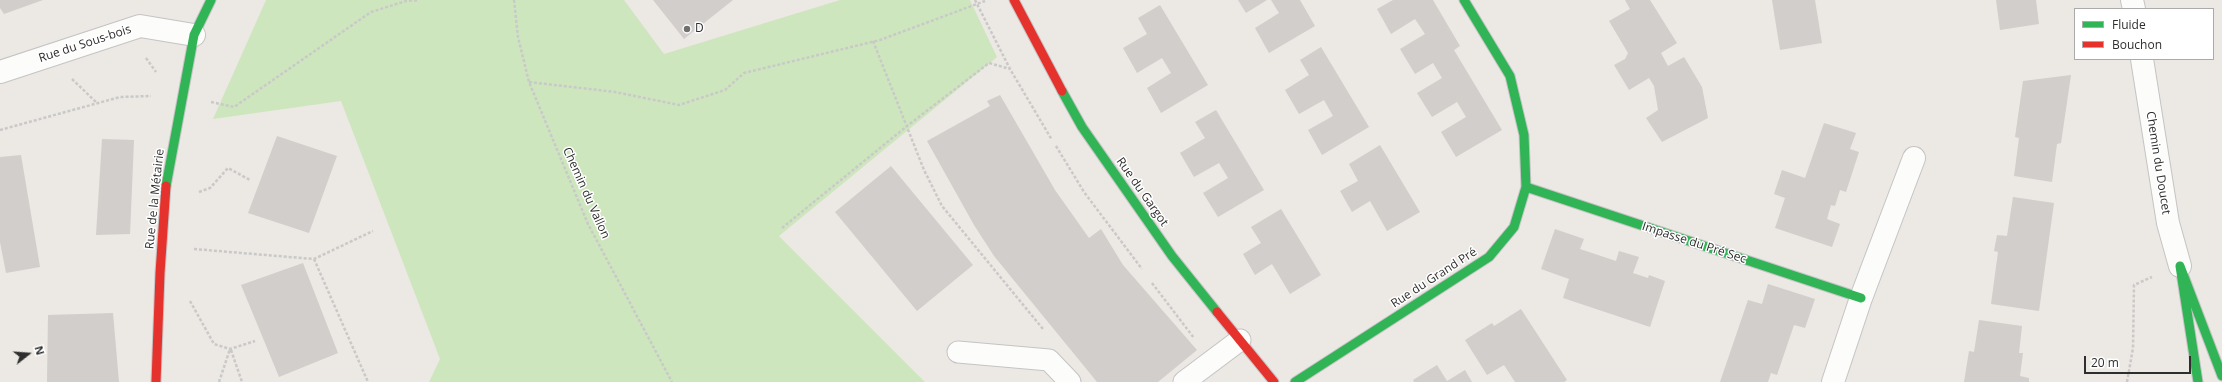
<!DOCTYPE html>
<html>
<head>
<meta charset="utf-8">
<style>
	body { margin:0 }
	#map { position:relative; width:2222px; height:382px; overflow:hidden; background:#ece8e4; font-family:"Open Sans",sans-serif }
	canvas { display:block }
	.legend { position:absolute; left:2074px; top:8px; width:140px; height:52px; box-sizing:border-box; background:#fff; border:1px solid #ababab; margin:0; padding:5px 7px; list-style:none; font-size:12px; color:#2e2e2e }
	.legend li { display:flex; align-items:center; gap:8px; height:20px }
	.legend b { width:20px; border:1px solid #ababab }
	.north { position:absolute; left:8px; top:334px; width:40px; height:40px; -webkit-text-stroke:3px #fff; paint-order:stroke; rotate:73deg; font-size:11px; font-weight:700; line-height:16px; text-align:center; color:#2e2e2e }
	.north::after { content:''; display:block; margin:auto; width:14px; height:18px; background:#2e2e2e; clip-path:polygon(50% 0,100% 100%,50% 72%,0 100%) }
	.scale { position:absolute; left:2084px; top:356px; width:107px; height:18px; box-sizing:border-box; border:2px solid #2e2e2e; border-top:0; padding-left:5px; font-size:12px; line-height:14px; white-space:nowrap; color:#2e2e2e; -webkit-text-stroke:3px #fff; paint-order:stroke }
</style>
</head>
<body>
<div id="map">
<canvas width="2222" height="382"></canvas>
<ul class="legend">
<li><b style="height:5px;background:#30b455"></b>Fluide</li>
<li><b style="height:5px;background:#e5322d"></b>Bouchon</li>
</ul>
<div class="north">N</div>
<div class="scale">20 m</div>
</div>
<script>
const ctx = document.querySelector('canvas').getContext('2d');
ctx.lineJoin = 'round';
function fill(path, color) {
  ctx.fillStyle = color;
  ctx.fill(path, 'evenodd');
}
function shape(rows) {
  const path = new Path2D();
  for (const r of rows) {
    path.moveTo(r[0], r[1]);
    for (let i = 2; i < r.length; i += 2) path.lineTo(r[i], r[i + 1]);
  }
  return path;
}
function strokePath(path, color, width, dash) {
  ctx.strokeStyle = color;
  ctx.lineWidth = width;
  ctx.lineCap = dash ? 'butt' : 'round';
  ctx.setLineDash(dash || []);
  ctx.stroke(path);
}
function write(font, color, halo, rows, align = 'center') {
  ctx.font = font + ' "Open Sans",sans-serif';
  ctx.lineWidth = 3;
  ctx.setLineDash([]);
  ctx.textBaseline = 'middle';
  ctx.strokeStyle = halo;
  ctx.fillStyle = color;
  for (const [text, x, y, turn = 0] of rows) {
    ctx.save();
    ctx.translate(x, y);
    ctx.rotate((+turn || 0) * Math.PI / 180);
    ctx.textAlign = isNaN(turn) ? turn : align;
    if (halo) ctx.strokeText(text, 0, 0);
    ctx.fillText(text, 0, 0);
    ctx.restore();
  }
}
fill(shape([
	[266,0,624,0,664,54,840,0,970,0,997,57,779,236,925,382,429,382,440,359,341,101,213,119]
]), '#cee6be');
fill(shape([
	[0,0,43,0,4,14,0,8],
	[653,0,733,0,684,39],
	[1238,0,1267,0,1246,13],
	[1271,0,1300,0,1315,26,1269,53,1255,28,1279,13],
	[1393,0,1433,0,1460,46,1454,50,1502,130,1456,157,1441,132,1466,117,1457,102,1432,117,1417,93,1442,78,1433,63,1415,74,1400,49,1425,34,1415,19,1391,34,1377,9],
	[1625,0,1650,0,1677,43,1661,53,1668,66,1684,57,1702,87,1708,118,1662,142,1646,118,1658,110,1654,86,1649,78,1629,90,1614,65,1625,59,1628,53,1609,21,1630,9],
	[1772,0,1815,0,1822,43,1780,50],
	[1996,0,2036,0,2039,24,2000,30],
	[1160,5,1208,85,1161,113,1147,88,1171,73,1162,58,1137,73,1123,48,1147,34,1138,18],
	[1321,47,1369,127,1322,155,1308,130,1333,116,1324,100,1299,114,1285,90,1309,75,1300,60],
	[2071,75,2061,143,2057,144,2052,182,2014,176,2019,138,2015,137,2023,81],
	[1000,95,1055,190,1089,238,1101,229,1123,265,1197,350,1158,382,1097,382,994,256,974,225,927,141,990,106,987,101],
	[1216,110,1264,190,1218,217,1203,193,1228,178,1219,163,1194,177,1180,153,1205,138,1195,122],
	[1824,123,1856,133,1850,149,1859,152,1846,192,1840,190,1835,206,1831,205,1827,219,1840,224,1832,247,1775,228,1785,198,1774,194,1782,170,1805,178],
	[277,136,337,156,309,233,248,213],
	[102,139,134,140,130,234,96,235],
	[1380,145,1420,212,1387,231,1370,201,1352,212,1340,191,1358,181,1349,164],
	[21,155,40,267,6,273,0,242,0,157],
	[891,166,973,265,917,311,835,212],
	[2013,197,2054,203,2039,311,1991,304,1998,252,1994,251,1997,235,2007,236],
	[1281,209,1321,275,1290,294,1272,264,1255,275,1243,254,1261,243,1251,227],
	[1555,229,1584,239,1580,249,1616,261,1619,251,1639,257,1633,273,1648,278,1649,275,1665,281,1650,327,1563,298,1569,279,1541,269],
	[303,263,338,353,279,377,241,285],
	[1768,284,1815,299,1805,328,1794,325,1777,375,1771,373,1768,382,1720,382,1748,300,1762,304],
	[1521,309,1567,380,1564,382,1515,382,1504,365,1487,375,1465,340,1492,323,1494,326],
	[113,313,119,382,47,382,48,315],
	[1979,320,2022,326,2019,353,2023,353,2020,376,2029,378,2029,382,1964,382,1969,351,1974,352],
	[1437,365,1447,381,1465,370,1472,382,1414,382,1413,380]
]), '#d1cecb');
const lane = shape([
	[958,352,1049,360,1070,382],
	[1184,382,1240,340]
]);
const street = shape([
	[2132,0,2134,9],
	[2142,59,2168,223,2180,266],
	[0,72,140,26,194,35],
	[1833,382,1861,298,1914,158]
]);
const fast = shape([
	[1062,91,1082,127,1172,256,1217,312],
	[166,186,194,35,211,0],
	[1526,187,1861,298],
	[1295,382,1489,257,1514,227,1526,187,1524,135,1510,76,1464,0],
	[2198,382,2180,266,2222,376]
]);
const jam = shape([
	[1014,0,1062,91],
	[1217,312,1274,382],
	[156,382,160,273,166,186]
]);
strokePath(lane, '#c5c4c5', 23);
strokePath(street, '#c5c4c5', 24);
strokePath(fast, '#c5c4c5', 11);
strokePath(jam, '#c5c4c5', 11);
strokePath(shape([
	[514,0,518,37,529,82,588,224,672,382],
	[975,0,1010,69,1052,140],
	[873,41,924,170,942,206,1043,329],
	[146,58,156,72],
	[72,79,97,103],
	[529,82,615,92,679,105,725,90,744,73,880,40,985,1],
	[211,102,234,107,371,12,406,1,419,0],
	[0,130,120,97,151,96],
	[1056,146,1084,192,1142,269],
	[199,192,210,188,228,168,250,180],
	[782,228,907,126,989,63,1010,69],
	[194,249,314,259,373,231],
	[314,259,368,382],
	[1152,283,1194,338],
	[190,301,214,344,230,349,255,341],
	[231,350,242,382],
	[219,382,230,349],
	[2127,382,2133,348,2134,285,2152,277]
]), '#c9c9c8', 2.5, [3, 2]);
strokePath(lane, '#fcfcfb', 21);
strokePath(street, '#fcfcfb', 22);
strokePath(fast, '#30b455', 9);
strokePath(jam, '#e5322d', 9);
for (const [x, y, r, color] of [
	[687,29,4,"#706f6e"]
]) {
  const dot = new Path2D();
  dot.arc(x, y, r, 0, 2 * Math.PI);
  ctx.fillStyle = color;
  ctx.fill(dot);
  strokePath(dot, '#fff', 1.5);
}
write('12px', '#2e2e2e', '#fff', [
	["D",695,29]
], 'left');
write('12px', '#2e2e2e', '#fff', [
	["Rue du Sous-bois",85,44,-18],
	["Chemin du Doucet",2158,163,81],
	["Rue du Gargot",1142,192,55],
	["Chemin du Vallon",586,193,66],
	["Rue de la Métairie",155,199,-84],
	["Impasse du Pré Sec",1694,243,18],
	["Rue du Grand Pré",1434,278,-33]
]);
</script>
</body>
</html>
